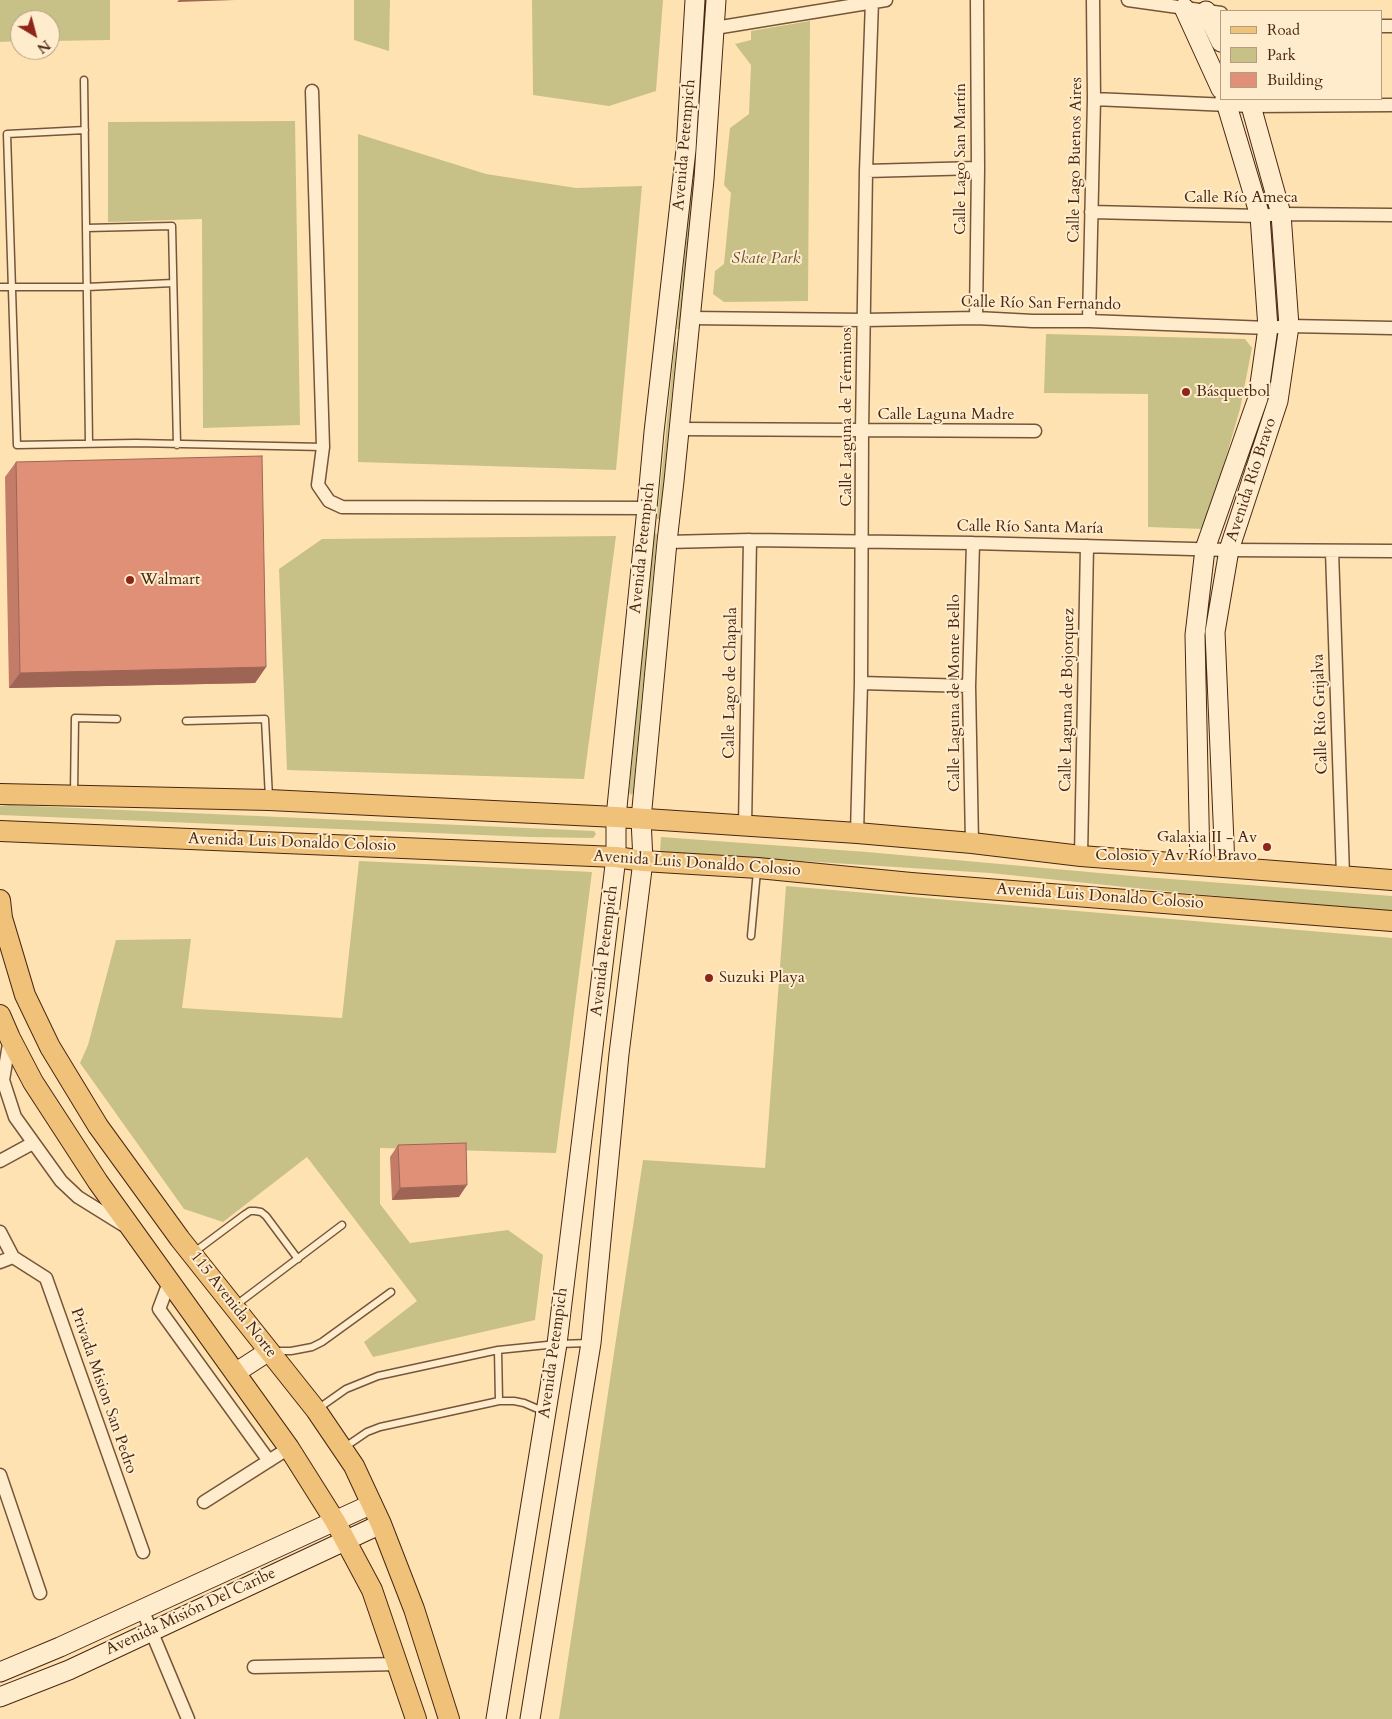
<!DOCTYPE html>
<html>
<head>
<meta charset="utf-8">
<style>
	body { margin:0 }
	#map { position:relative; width:1392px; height:1719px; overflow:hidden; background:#ffe2b2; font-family:Cardo,serif }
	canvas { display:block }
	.legend { position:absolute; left:1220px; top:10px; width:162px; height:90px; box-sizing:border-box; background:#ffeccd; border:1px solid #b69d82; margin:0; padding:6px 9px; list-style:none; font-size:15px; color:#482712 }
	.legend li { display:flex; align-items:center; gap:10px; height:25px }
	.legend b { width:25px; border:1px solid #b69d82 }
	.north { position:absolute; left:10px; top:10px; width:50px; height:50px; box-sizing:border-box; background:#ffeccd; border:1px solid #b69d82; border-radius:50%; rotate:143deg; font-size:14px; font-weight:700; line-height:20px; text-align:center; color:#482712 }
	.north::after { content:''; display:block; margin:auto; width:18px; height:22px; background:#8f2418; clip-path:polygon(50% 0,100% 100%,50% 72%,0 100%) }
</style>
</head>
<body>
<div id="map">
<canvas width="1392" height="1719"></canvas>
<ul class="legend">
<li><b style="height:6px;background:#f0c179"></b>Road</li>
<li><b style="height:14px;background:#c7c187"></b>Park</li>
<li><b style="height:14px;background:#e19078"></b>Building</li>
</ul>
<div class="north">N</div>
</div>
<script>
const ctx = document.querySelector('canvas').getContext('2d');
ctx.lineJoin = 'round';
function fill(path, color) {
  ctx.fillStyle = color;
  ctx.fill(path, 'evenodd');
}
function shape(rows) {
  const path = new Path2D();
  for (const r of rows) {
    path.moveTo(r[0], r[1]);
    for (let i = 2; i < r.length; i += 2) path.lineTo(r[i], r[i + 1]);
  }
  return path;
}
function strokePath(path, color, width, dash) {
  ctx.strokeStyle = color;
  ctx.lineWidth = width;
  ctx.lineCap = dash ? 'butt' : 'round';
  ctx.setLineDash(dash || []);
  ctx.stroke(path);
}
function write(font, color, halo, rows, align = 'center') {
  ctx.font = font + ' Cardo,serif';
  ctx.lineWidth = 4;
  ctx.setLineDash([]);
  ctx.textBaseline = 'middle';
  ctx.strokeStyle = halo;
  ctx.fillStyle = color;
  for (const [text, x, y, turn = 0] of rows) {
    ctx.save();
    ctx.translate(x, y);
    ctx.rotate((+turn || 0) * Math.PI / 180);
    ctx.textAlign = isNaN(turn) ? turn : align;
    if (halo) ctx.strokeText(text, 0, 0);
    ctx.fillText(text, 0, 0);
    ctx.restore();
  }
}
fill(shape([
	[0,0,110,0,110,40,50,41,50,20,20,20,20,41,0,42],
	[354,0,390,0,389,51,354,40],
	[532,0,663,0,656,91,609,106,533,95],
	[704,0,707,0,696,172,693,172],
	[810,21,808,301,724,302,713,294,715,271,724,264,731,193,724,185,730,128,749,114,751,65,735,44,751,40,751,31],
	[295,121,300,425,203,428,202,219,108,222,108,122],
	[358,134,486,174,576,188,642,186,616,470,358,462],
	[692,185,694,185,679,329,677,329],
	[1046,334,1245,339,1252,348,1240,409,1205,529,1148,527,1148,394,1044,393],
	[675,342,676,342,676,352,660,519,657,519],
	[654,533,657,534,656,545,633,793,631,795,629,792],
	[616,536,584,779,287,770,279,569,322,539],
	[10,805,594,831,596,834,593,838,530,837,0,815,0,806],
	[661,837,867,852,1144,877,1392,896,1392,911,1183,893,990,873,660,852],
	[359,861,592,872,556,1153,380,1148,380,1204,410,1243,508,1230,543,1255,535,1320,373,1357,364,1342,417,1301,307,1157,223,1222,184,1209,80,1063,88,1045,116,940,191,939,182,1008,342,1018],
	[786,886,1392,938,1392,1719,559,1719,643,1160,765,1168]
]), '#c7c187');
const lane = shape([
	[84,80,89,444],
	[85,130,7,134,17,445,136,443,323,447],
	[86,228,172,226,177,445],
	[0,287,87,287,173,283],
	[186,721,265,719,269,798],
	[74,794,75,718,117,719],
	[751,936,757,871],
	[193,1253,244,1215,250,1211,255,1211,261,1212,266,1216,298,1259],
	[236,1305,342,1225],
	[498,1350,499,1401],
	[275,1351,291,1351,312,1347,322,1342,391,1292],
	[319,1408,346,1389,378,1376,498,1350,557,1344,590,1343],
	[345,1447,367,1432,380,1427,499,1401,514,1401,524,1403,545,1412]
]);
const street = shape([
	[1128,0,1221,13],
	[1381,26,1392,26],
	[715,28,886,0],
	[312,91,323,447,318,485,329,501,342,507,647,508],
	[1094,99,1251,106,1392,105],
	[866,171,978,168],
	[1091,212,1260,216,1281,214,1392,215],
	[690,318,864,320,976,318,1033,321,1089,321,1268,328,1289,326,1392,328],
	[976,318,978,168,977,0],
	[1089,321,1094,99,1093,0],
	[678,429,1035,431],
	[667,542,750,540,973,543,1229,550,1392,551],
	[1332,551,1343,875],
	[861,683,969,686],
	[745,826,750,540],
	[857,833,861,683,862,431,866,171,872,1],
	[972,843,969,686,973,543],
	[1081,856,1087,546],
	[10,1038,3,1080,15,1117,61,1181,78,1197,123,1225],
	[0,1161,33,1143],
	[0,1232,13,1257,46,1278,143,1552],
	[0,1262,13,1257],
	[170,1280,159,1309,269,1461],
	[0,1475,40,1593],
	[204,1502,289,1448],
	[142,1609,188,1719],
	[254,1667,398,1664]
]);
const secondary = shape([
	[1184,8,1221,89],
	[1206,11,1221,42],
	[1200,864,1195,635,1205,549,1258,398,1268,328,1260,216,1225,99],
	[1225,866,1215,632,1229,550,1278,401,1289,326,1281,214,1251,106,1247,99],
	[235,1373,269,1351],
	[0,1672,60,1647,372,1504],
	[0,1697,69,1670,381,1524],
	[496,1719,557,1344,616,857,616,817,647,508,654,432,686,150,695,0],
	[530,1719,591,1343,619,1054,643,861,641,819,667,542,674,481,704,179,716,0]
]);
const primary = shape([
	[0,794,269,800,616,817,857,833,972,843,1081,856,1392,880],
	[0,831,616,857,643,861,758,868,911,883,1392,921],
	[0,900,2,918,25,995,50,1047,98,1126,180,1239,316,1410,354,1466,381,1524,414,1609,449,1719],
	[0,1015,10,1038,33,1082,98,1182,289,1448,335,1521,372,1590,416,1719]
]);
strokePath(lane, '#76563a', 9);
strokePath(street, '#76563a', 15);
strokePath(secondary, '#482712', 21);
strokePath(primary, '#482712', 22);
strokePath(lane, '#ffeccd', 6);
strokePath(street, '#ffeccd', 12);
strokePath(secondary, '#ffeccd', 19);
strokePath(primary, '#f0c179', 20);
fill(shape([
	[16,462,266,667,255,683,9,688,5,477],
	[398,1145,459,1197,392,1200,390,1157]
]), '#c27c67');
fill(shape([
	[179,0,235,0,177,2],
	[266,667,255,683,9,688,20,673],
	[467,1185,459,1197,392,1200,400,1188]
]), '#9e6554');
const building = shape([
	[262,456,266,667,20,673,16,462,262,456],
	[466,1143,467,1185,400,1188,398,1145,466,1143]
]);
fill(building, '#e19078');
strokePath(building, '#9e6554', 1);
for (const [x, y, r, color] of [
	[1186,392,5,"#8f2418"],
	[130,580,5,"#8f2418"],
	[1267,847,5,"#8f2418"],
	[709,978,5,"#8f2418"]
]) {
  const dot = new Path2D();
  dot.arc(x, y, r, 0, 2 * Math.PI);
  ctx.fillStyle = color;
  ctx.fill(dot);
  strokePath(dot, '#ffeccd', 2);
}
write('16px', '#482712', '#ffeccd', [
	["Avenida Petempich",685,145,-85],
	["Calle Lago San Martín",961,159,-90],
	["Calle Lago Buenos Aires",1076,160,-89],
	["Calle Río Ameca",1241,198],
	["Calle Río San Fernando",1041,304,1],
	["Calle Laguna Madre",946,415],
	["Calle Laguna de Términos",847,417,-90],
	["Avenida Río Bravo",1252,480,-72],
	["Calle Río Santa María",1030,528,1],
	["Avenida Petempich",643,548,-84],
	["Calle Lago de Chapala",731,683,-89],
	["Calle Laguna de Monte Bello",955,693,-90],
	["Calle Laguna de Bojorquez",1068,700,-89],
	["Calle Río Grijalva",1321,714,-92],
	["Avenida Luis Donaldo Colosio",292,843,2],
	["Avenida Luis Donaldo Colosio",697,864,4],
	["Avenida Luis Donaldo Colosio",1100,897,4],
	["Avenida Petempich",605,951,-83],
	["115 Avenida Norte",233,1305,52],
	["Avenida Petempich",554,1353,-82],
	["Privada Mision San Pedro",103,1391,71],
	["Avenida Misión Del Caribe",191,1612,-25]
]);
write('italic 16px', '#684e2f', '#ffeccd', [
	["Skate Park",766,259]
]);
write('16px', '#482712', '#ffeccd', [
	["Básquetbol",1196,392],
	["Walmart",140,580],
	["Galaxia II - Av",1257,838,"right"],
	["Colosio y Av Río Bravo",1257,856,"right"],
	["Suzuki Playa",719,978]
], 'left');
</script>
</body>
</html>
